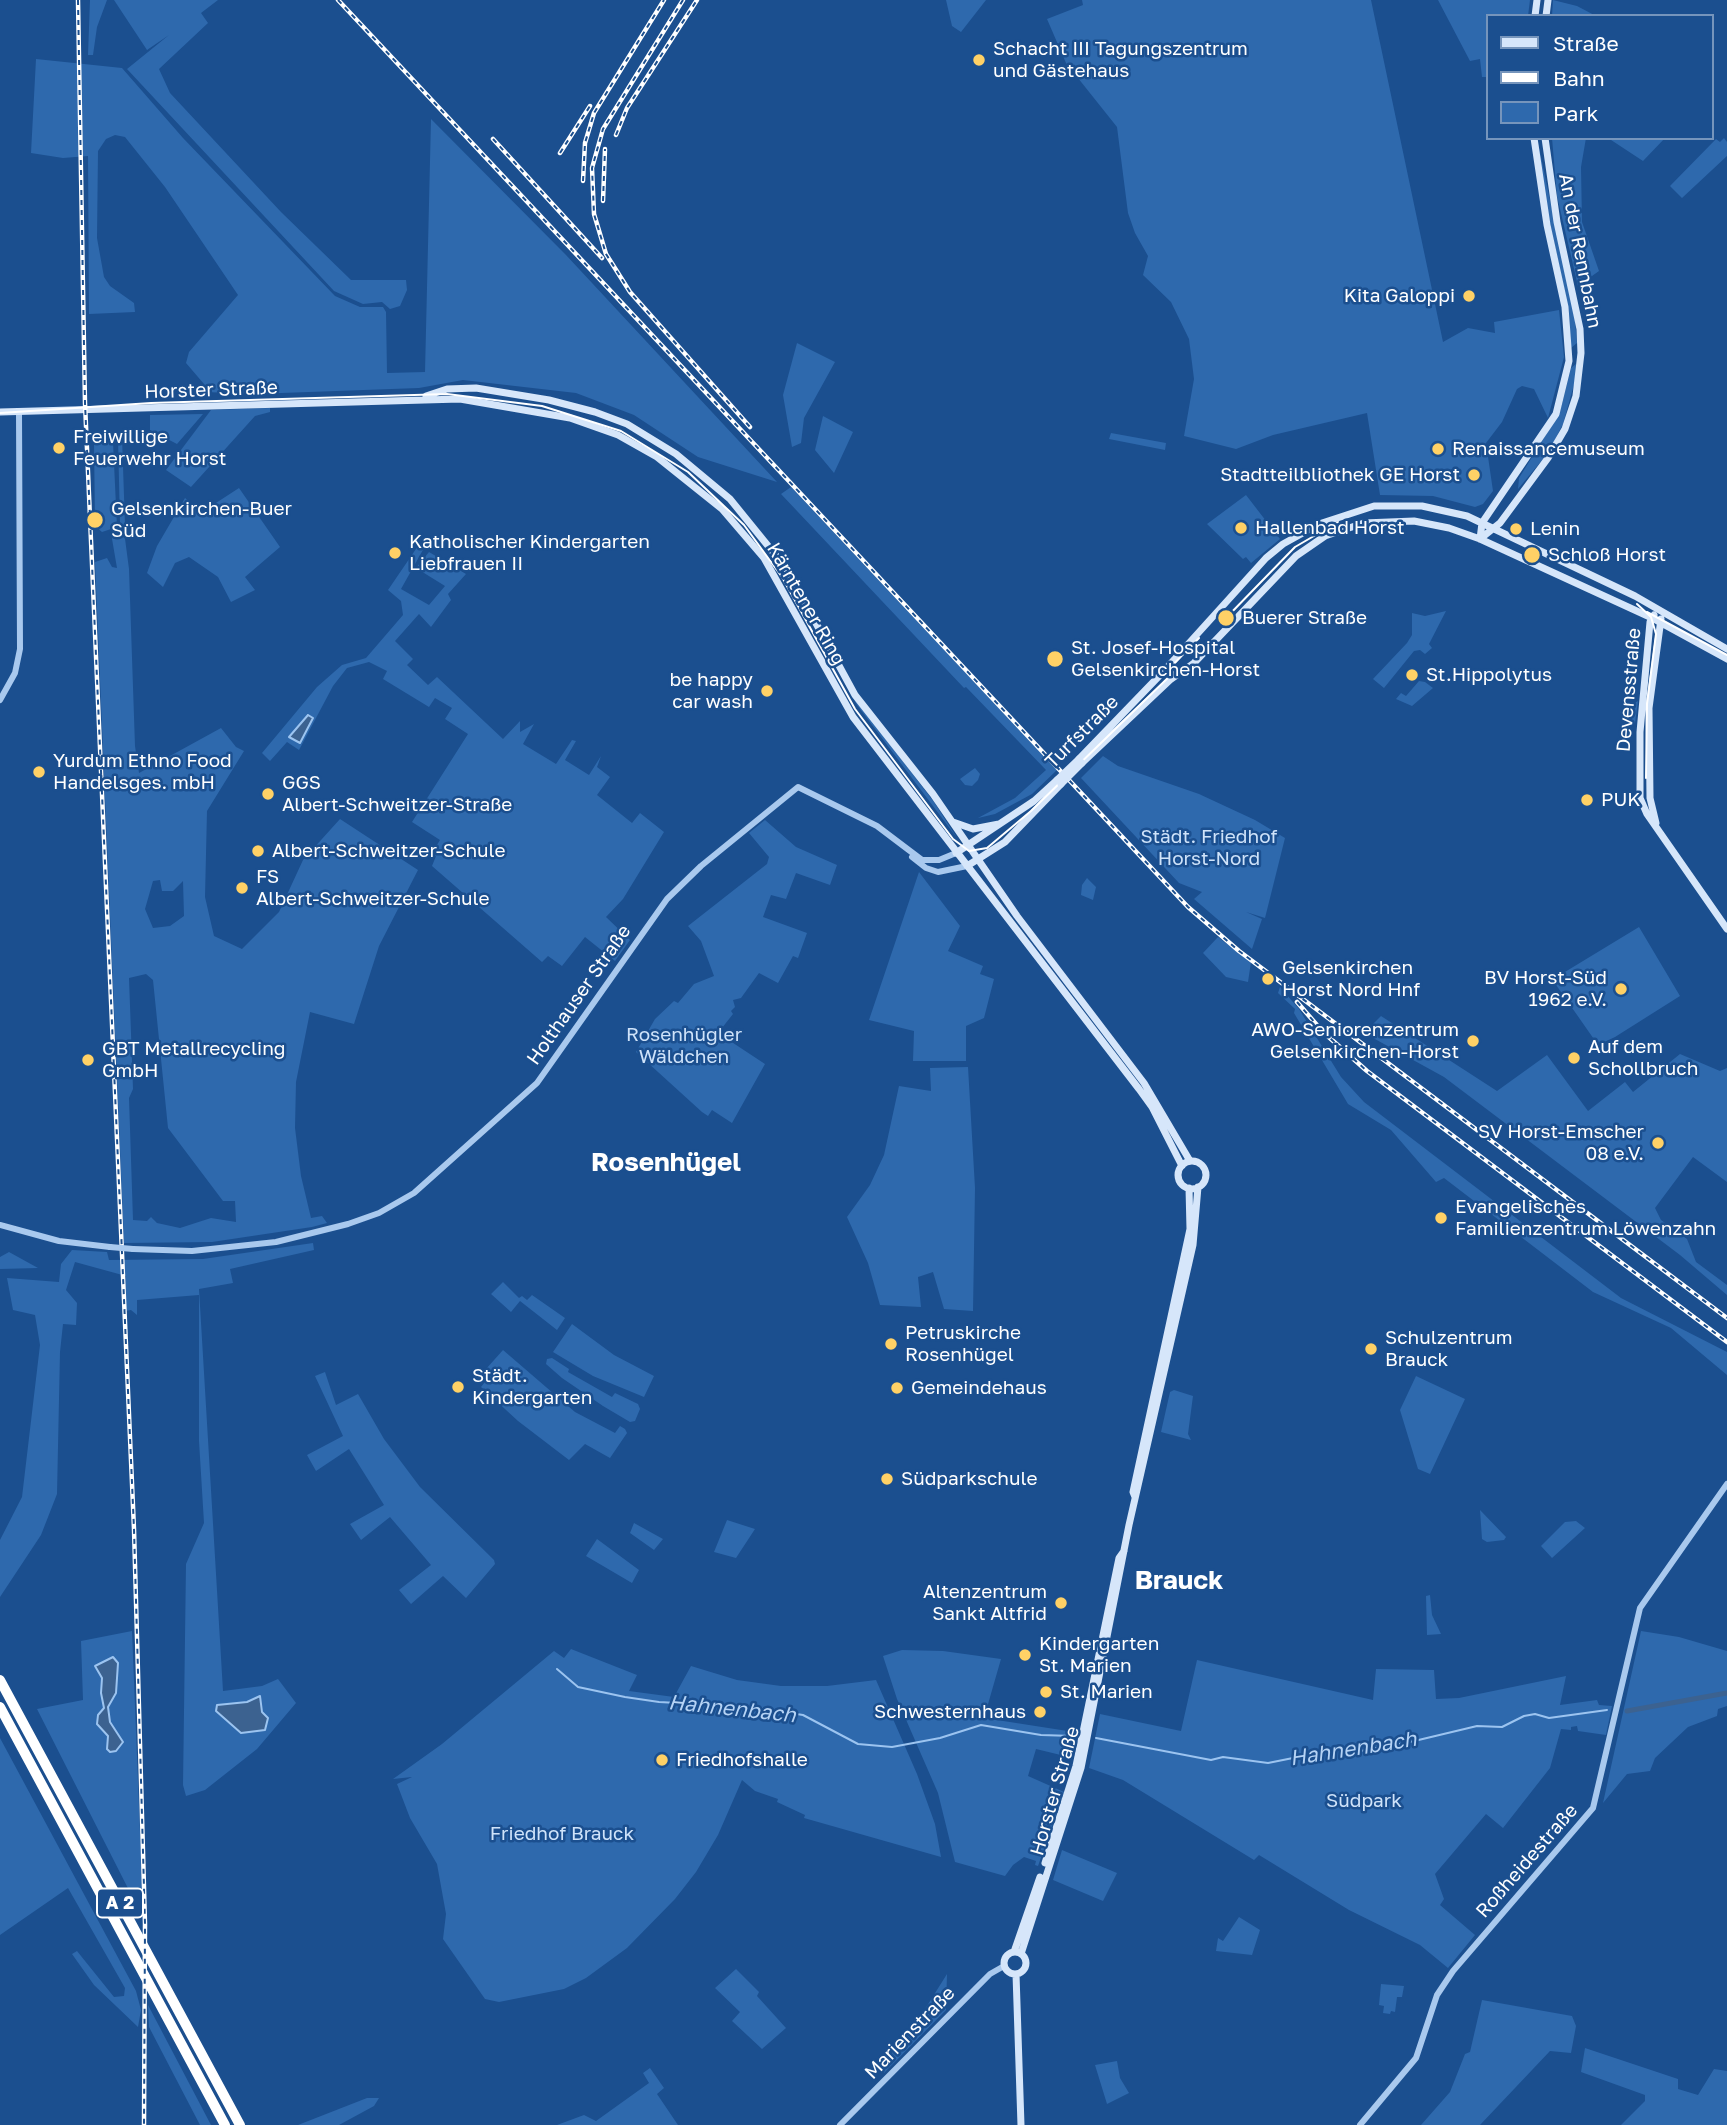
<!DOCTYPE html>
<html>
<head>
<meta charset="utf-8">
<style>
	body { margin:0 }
	#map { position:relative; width:1727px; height:2125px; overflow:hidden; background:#1b4f8f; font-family:"Golos Text",sans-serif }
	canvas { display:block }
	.legend { position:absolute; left:1486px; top:14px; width:228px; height:126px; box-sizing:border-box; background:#1b4f8f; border:2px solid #7695bc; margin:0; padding:9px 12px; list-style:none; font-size:21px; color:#fff }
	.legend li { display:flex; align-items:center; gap:14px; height:35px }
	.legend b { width:35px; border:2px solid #7695bc }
</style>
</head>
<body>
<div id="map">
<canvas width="1727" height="2125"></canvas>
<ul class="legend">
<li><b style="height:9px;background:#d6e6fa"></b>Straße</li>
<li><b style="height:9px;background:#fff"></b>Bahn</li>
<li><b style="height:19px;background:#2e69ad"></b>Park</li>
</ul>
</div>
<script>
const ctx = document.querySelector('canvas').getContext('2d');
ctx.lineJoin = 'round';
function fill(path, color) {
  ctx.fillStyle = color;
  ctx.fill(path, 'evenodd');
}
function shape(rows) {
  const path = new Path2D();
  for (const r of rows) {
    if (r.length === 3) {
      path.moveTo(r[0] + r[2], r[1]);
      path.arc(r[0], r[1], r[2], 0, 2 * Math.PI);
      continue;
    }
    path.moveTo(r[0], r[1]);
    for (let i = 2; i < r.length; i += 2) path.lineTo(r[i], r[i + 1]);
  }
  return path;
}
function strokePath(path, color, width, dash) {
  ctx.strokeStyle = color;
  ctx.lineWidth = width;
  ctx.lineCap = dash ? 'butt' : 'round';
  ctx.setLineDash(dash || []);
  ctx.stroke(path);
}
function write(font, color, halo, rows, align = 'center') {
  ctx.font = font + ' "Golos Text",sans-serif';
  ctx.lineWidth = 5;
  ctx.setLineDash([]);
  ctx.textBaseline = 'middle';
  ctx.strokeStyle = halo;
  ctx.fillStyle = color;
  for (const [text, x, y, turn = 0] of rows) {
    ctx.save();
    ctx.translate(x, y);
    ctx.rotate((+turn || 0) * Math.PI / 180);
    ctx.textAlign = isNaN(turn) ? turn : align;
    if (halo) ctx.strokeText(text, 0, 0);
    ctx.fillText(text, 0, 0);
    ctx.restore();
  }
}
fill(shape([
	[90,0,107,0,97,27,93,55,88,55],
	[114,0,218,0,201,13,208,23,159,69,170,93,281,212,351,280,406,280,407,290,400,306,390,309,382,302,363,304,334,291,127,69,169,35,147,50],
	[946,0,986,0,961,32,952,26],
	[1082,0,1371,0,1443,342,1468,328,1495,333,1494,322,1559,310,1564,357,1548,418,1534,389,1522,386,1517,389,1502,422,1486,443,1493,491,1483,504,1475,507,1433,496,1380,495,1367,413,1273,435,1236,449,1184,436,1194,379,1189,339,1171,302,1143,275,1148,256,1135,233,1128,213,1117,127,1066,63,1047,19,1083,5],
	[1438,0,1530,0,1528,16,1487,16,1487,77,1482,77,1480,59,1470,61],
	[1553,0,1577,6,1596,16,1552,16],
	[36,59,122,68,183,138,335,296,360,307,383,307,386,312,387,373,425,372,431,119,566,255,777,482,698,457,634,415,576,393,463,380,419,388,254,394,206,392,204,384,186,363,189,352,238,295,165,187,125,137,115,135,106,139,98,151,97,238,104,277,110,286,134,303,135,312,89,314,88,156,63,158,31,153],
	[1537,138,1575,320,1577,343,1571,348,1569,312,1546,204],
	[1552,138,1586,138,1581,167,1582,222,1599,271,1578,286,1557,196],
	[1608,138,1665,138,1643,161],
	[1724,138,1727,142,1727,156,1682,198,1670,186,1716,139,1720,142],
	[797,343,835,362,804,418,801,443,792,447,783,395],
	[1576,364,1575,381,1563,424,1548,453,1518,489,1519,478,1560,412,1571,368],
	[270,408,270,412,255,416,191,487,166,470,211,410],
	[203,414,177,444,150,430,150,415],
	[823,416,853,432,834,473,815,450],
	[1111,433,1166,443,1165,450,1109,439],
	[118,437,122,437,125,525,120,525],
	[94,442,113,442,117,527,102,532,95,526],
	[791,487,1057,770,1032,794,995,814,978,818,1015,798,1046,770,966,687,964,688,781,494],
	[239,488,280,547,245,577,255,590,231,602,218,577,189,557,175,563,163,587,147,573,157,546,185,498,202,512],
	[1246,495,1280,539,1251,563,1246,557,1243,559,1207,524],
	[120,529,124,531,129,569,135,746,139,773,221,728,236,747,244,751,207,811,205,897,214,936,242,949,279,912,303,860,340,819,418,870,379,946,354,1024,310,1012,296,1082,295,1128,301,1176,311,1218,322,1216,327,1223,312,1227,212,1242,124,1243,95,562,107,558,112,567,117,568,111,533],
	[160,880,162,891,173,891,183,881,184,916,170,926,153,928,145,909,153,881],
	[146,974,153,980,168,1128,223,1201,235,1201,236,1222,211,1218,180,1228,157,1223,151,1217,147,1221,133,1220,129,1098,133,1089,129,978],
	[418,546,424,548,401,589,429,605,445,586,416,568,429,552,466,574,448,594,451,600,431,627,419,614,395,641,413,659,407,665,428,685,437,677,503,739,520,721,520,732,534,724,523,744,556,764,572,740,576,741,565,760,589,775,601,756,597,767,610,777,597,795,632,823,640,813,664,832,623,899,606,917,630,940,615,961,585,937,562,966,548,956,542,962,432,866,436,856,429,858,440,840,412,822,468,734,445,719,452,708,435,698,429,707,383,679,387,671,369,662,347,668,333,686,299,750,287,742,270,761,262,753,317,687,342,665,366,658,403,615,401,601,388,590],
	[796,594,855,699,934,802,957,838,857,705],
	[1446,611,1429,644,1432,648,1425,654,1420,650,1414,651,1384,688,1373,679,1407,643,1412,635,1412,613,1425,616],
	[1419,681,1425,682,1433,688,1412,706,1396,699,1401,693,1406,696],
	[1638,701,1635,723,1630,725,1620,712],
	[1103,756,1118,766,1199,794,1255,820,1285,838,1265,918,1246,912,1262,919,1252,949,1194,899,1202,892,1179,883,1081,778],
	[975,768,980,774,978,780,972,786,965,785,960,779],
	[765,820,796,847,837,865,830,885,796,873,786,899,771,895,763,917,807,933,798,958,793,956,778,983,759,973,741,998,733,1000,735,1007,731,1011,733,1014,718,1033,765,1064,732,1123,712,1110,708,1116,702,1112,636,1052,655,1019,674,1001,678,1003,694,984,714,976,701,941,688,926,767,864,769,857,749,833],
	[919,872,960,926,948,951,983,966,980,974,994,979,984,1018,966,1026,966,1061,913,1061,914,1031,869,1020],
	[1087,878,1096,887,1093,900,1081,895,1082,885],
	[1639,927,1680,996,1615,1037,1598,1045,1554,982,1555,978],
	[1218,937,1251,962,1248,982,1226,977,1203,953],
	[1280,987,1299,1009,1341,1077,1364,1102,1621,1298,1727,1352,1727,1375,1671,1328,1593,1292,1444,1178,1436,1182,1391,1130,1348,1104,1294,1013,1295,1009,1278,993],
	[1381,1016,1497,1091,1547,1055,1588,1111,1625,1082,1633,1092,1680,1054,1720,1071,1727,1068,1727,1182,1693,1157,1655,1208,1661,1220,1687,1239,1696,1262,1727,1285,1727,1295,1680,1255,1444,1077,1364,1033],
	[968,1067,975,1188,973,1311,944,1309,933,1272,918,1277,921,1307,880,1305,868,1263,847,1217,870,1185,884,1155,899,1086,931,1091,930,1068],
	[313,1243,314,1250,230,1269,233,1283,199,1289,223,1691,262,1686,278,1679,296,1703,257,1749,205,1790,186,1796,183,1785,186,1564,204,1523,199,1441,199,1295,137,1300,137,1315,131,1310,125,1311,126,1276,75,1262,66,1290,77,1303,76,1325,63,1324,60,1352,57,1494,41,1535,0,1597,0,1540,22,1497,40,1345,35,1315,13,1310,7,1278,59,1282,61,1264,72,1250,107,1252,109,1260,203,1259],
	[9,1252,38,1268,0,1269,0,1257],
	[503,1282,519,1298,522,1296,527,1300,532,1295,565,1318,557,1330,520,1301,511,1312,491,1294],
	[572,1324,614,1355,654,1376,644,1397,593,1376,553,1352],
	[503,1350,575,1412,615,1433,620,1426,625,1429,627,1433,610,1458,585,1444,569,1460,518,1421,481,1387,489,1377,486,1369],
	[552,1358,569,1369,568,1372,612,1397,615,1393,638,1404,640,1409,635,1421,630,1422,603,1406,562,1378,546,1364,547,1359],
	[325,1372,336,1405,358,1394,384,1439,420,1487,494,1560,495,1564,466,1598,443,1576,411,1604,399,1590,431,1565,390,1517,361,1540,350,1524,384,1505,349,1449,316,1471,307,1455,343,1436,315,1376],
	[1416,1376,1465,1399,1430,1474,1418,1469,1400,1410],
	[1174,1390,1193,1396,1188,1434,1191,1440,1161,1432,1170,1392],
	[1480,1510,1506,1537,1504,1540,1487,1542,1482,1539],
	[727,1520,755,1529,736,1558,714,1552],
	[1576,1521,1585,1528,1552,1558,1541,1546,1565,1522],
	[634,1523,663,1539,654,1550,630,1533],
	[597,1539,639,1570,632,1583,586,1556],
	[1430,1595,1432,1615,1441,1634,1427,1635,1426,1596],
	[132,1631,142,1881,139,1910,37,1709,83,1700,81,1641],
	[1641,1631,1679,1637,1727,1651,1727,1706,1718,1709,1717,1716,1688,1727,1655,1758,1650,1771,1627,1774,1603,1803],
	[571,1649,637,1675,629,1691,674,1697,691,1666,737,1680,781,1686,827,1686,876,1680,917,1774,935,1824,941,1857,804,1818,805,1815,777,1802,778,1799,755,1791,742,1780,718,1835,696,1872,675,1899,627,1948,586,1978,564,1989,499,2002,485,1999,443,1939,446,1914,437,1864,410,1818,397,1784,412,1777,393,1779,442,1744,554,1651,564,1658],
	[902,1650,943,1651,1001,1659,984,1718,1074,1732,1069,1757,1036,1749,1028,1776,1064,1792,1038,1866,1035,1865,1036,1861,1024,1857,1013,1865,1005,1876,955,1862,938,1793,897,1699,883,1656],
	[1197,1660,1373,1700,1376,1669,1434,1670,1436,1699,1459,1698,1566,1676,1560,1705,1597,1700,1599,1705,1612,1706,1606,1735,1578,1731,1577,1726,1571,1727,1571,1730,1561,1729,1550,1768,1503,1828,1486,1814,1435,1874,1444,1899,1440,1905,1475,1935,1448,1968,1420,1945,1349,1910,1259,1855,1254,1860,1123,1780,1089,1768,1100,1714,1181,1731],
	[0,1738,136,1991,141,2010,138,2027,94,1985,72,1954,77,1951,114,1997,124,1996,125,1988,68,1888,0,1935],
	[1062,1850,1117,1873,1103,1901,1053,1880],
	[1239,1917,1260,1930,1252,1955,1216,1951,1218,1938,1223,1941],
	[736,1969,759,1992,757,1996,786,2028,762,2049,732,2021,740,2012,715,1988],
	[947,1974,946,2010,884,2073,879,2069,920,2017],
	[1381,1984,1404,1986,1402,1997,1397,1997,1395,2012,1391,2011,1390,2014,1383,2013,1384,2006,1379,2005],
	[1482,2000,1572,2016,1576,2026,1571,2053,1550,2051,1480,2125,1421,2125,1450,2092,1465,2054,1470,2052],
	[148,2005,211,2125,200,2125,149,2027],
	[1585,2048,1678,2079,1678,2089,1698,2095,1714,2069,1727,2071,1727,2125,1621,2125,1645,2101,1645,2095,1581,2072],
	[1117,2061,1120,2078,1129,2093,1107,2104,1095,2065],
	[650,2068,664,2088,657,2094,678,2125,557,2125,584,2115,596,2121,649,2083,643,2073],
	[367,2098,379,2098,374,2106,339,2125,298,2125]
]), '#2e69ad');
const water = shape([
	[308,715,313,718,300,743,289,737,308,715],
	[113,1657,118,1663,116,1693,108,1707,110,1722,123,1742,116,1751,110,1752,107,1749,108,1736,97,1724,98,1715,104,1708,101,1693,102,1678,95,1666,113,1657],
	[260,1696,262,1712,268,1718,265,1730,241,1733,216,1711,217,1705,247,1702,260,1696]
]);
fill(water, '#3c6290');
strokePath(water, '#9cc4f0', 2);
strokePath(shape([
	[557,1669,578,1687,625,1697,659,1702,752,1707,803,1715,858,1744,892,1747,940,1738,981,1725,1041,1735,1073,1736],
	[1096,1738,1211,1760,1223,1757,1268,1763,1338,1749,1360,1751,1406,1743,1477,1726,1502,1727,1524,1716,1535,1714,1549,1718,1607,1710]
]), '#9cc4f0', 2);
strokePath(shape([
	[1627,1711,1727,1693]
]), '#3c6290', 5);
strokePath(shape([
	[0,700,15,673,20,649,19,412],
	[912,857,926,868,938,872,967,866],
	[0,1225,59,1241,110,1247],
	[133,1249,192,1251,276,1242,348,1224,379,1213,414,1193,537,1083,667,899,701,866,798,787,877,826,922,860,939,860,956,853],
	[840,2125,990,1974,1004,1966],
	[1360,2125,1416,2058,1437,1995,1453,1971,1593,1808,1640,1608,1727,1484]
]), '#a9c9ee', 6);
strokePath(shape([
	[1535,16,1537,0],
	[1546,16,1548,0],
	[426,396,447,389,476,388,549,400,595,412,627,424,676,454,730,499,786,568,855,695,933,794,1017,916,1144,1083,1190,1161],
	[0,412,460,399,570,418,618,435,657,457,722,509,764,558,853,717,1139,1089,1152,1107,1182,1166],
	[1480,539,1500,523,1548,458,1565,429,1576,396,1581,353,1580,329,1557,222,1545,138],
	[1480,539,1482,523,1556,414,1569,361,1565,307,1547,225,1534,138],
	[1654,615,1650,622,1640,732,1640,798,1647,814,1727,929],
	[1079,759,1162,673,1266,558,1283,544,1319,524,1374,506,1422,506,1467,516,1635,596,1727,649],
	[1082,763,1170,680,1194,663,1296,556,1325,536,1364,523,1414,521,1449,528,1480,539,1652,618,1727,659],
	[953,822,973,829,999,824],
	[1656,823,1650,798,1649,708,1661,619],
	[956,853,1034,801,1057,780],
	[967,866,1005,842,1061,784],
	[1192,1175,14],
	[1135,1497,1133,1492,1190,1229,1189,1188],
	[1045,1863,1076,1766,1119,1558,1124,1551],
	[1014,1952,1040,1877],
	[1015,1963,11],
	[1021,1954,1081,1768,1129,1525,1193,1245,1198,1187],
	[1016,1974,1021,2125]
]), '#d6e6fa', 7);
strokePath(shape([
	[0,1680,240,2125],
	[0,1707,225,2125]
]), '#fff', 10);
strokePath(shape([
	[0,413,151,403,447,394,542,406,621,431,688,472,744,525,782,577,855,709,953,839,969,851,987,848,1031,811,1176,670],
	[1637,604,1651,617,1656,634,1647,704,1646,778],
	[1647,612,1727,655],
	[1226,618,1295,547,1338,522],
	[1165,673,1199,638]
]), '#fff', 2);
const rail = shape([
	[78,0,85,403,134,1529,145,1924,144,2125],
	[338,0,1188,907,1239,951,1727,1318],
	[683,0,603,129,592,168,594,214,606,254,630,292,750,427],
	[616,135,627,108,697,0],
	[493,139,602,258],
	[560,153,590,106],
	[583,181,585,143,594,113,664,0],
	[603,201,605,149],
	[1297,1002,1323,1032,1367,1071,1727,1342]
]);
strokePath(rail, '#fff', 4.5);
strokePath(rail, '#1b4f8f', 2, [5]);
strokePath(shape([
	[110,1247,133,1249]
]), '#a9c9ee', 6);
strokePath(shape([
	[1057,780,1079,759],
	[1061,784,1082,763]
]), '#d6e6fa', 7);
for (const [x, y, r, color] of [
	[979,60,7,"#ffd166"],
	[1469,296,7,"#ffd166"],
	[59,448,7,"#ffd166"],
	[1438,449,7,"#ffd166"],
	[1474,475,7,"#ffd166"],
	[95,520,9,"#ffd166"],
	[1241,528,7,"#ffd166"],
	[1516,529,7,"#ffd166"],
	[395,553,7,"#ffd166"],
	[1532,555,9,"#ffd166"],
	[1226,618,9,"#ffd166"],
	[1055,659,9,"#ffd166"],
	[1412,675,7,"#ffd166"],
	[767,691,7,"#ffd166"],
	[39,772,7,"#ffd166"],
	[268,794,7,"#ffd166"],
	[1587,800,7,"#ffd166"],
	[258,851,7,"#ffd166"],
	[242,888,7,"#ffd166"],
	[1268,979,7,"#ffd166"],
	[1621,989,7,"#ffd166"],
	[1473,1041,7,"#ffd166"],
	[1574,1058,7,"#ffd166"],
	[88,1060,7,"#ffd166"],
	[1658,1143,7,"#ffd166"],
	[1441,1218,7,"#ffd166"],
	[891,1344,7,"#ffd166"],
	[1371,1349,7,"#ffd166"],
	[458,1387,7,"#ffd166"],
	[897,1388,7,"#ffd166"],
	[887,1479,7,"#ffd166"],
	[1061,1603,7,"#ffd166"],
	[1025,1655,7,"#ffd166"],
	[1046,1692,7,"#ffd166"],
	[1040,1712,7,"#ffd166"],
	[662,1760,7,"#ffd166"]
]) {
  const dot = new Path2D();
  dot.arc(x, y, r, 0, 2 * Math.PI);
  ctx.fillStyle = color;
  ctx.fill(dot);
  strokePath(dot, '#1b4f8f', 2.5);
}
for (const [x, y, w] of [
	[120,1903,46]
]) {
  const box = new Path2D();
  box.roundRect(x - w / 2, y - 14.5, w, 29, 5);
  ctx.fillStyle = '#1b4f8f';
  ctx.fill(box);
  strokePath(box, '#fff', 2);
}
write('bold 18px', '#fff', null, [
	["A 2",120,1903]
]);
write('19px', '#fff', '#1b4f8f', [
	["Schacht III Tagungszentrum",993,49],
	["und Gästehaus",993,71],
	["Kita Galoppi",1455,296,"right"],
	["Freiwillige",73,437],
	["Feuerwehr Horst",73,459],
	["Renaissancemuseum",1452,449],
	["Stadtteilbliothek GE Horst",1460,475,"right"],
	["Gelsenkirchen-Buer",111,509],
	["Süd",111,531],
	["Hallenbad Horst",1255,528],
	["Lenin",1530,529],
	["Katholischer Kindergarten",409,542],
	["Liebfrauen II",409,564],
	["Schloß Horst",1548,555],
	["Buerer Straße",1242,618],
	["St. Josef-Hospital",1071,648],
	["Gelsenkirchen-Horst",1071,670],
	["St.Hippolytus",1426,675],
	["be happy",753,680,"right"],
	["car wash",753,702,"right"],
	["Yurdum Ethno Food",53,761],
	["Handelsges. mbH",53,783],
	["GGS",282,783],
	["Albert-Schweitzer-Straße",282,805],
	["PUK",1601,800],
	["Albert-Schweitzer-Schule",272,851],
	["FS",256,877],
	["Albert-Schweitzer-Schule",256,899],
	["Gelsenkirchen",1282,968],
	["Horst Nord Hnf",1282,990],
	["BV Horst-Süd",1607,978,"right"],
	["1962 e.V.",1607,1000,"right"],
	["AWO-Seniorenzentrum",1459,1030,"right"],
	["Gelsenkirchen-Horst",1459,1052,"right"],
	["Auf dem",1588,1047],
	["Schollbruch",1588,1069],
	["GBT Metallrecycling",102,1049],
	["GmbH",102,1071],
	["SV Horst-Emscher",1644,1132,"right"],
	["08 e.V.",1644,1154,"right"],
	["Evangelisches",1455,1207],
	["Familienzentrum Löwenzahn",1455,1229],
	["Petruskirche",905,1333],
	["Rosenhügel",905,1355],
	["Schulzentrum",1385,1338],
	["Brauck",1385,1360],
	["Städt.",472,1376],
	["Kindergarten",472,1398],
	["Gemeindehaus",911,1388],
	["Südparkschule",901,1479],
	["Altenzentrum",1047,1592,"right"],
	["Sankt Altfrid",1047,1614,"right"],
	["Kindergarten",1039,1644],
	["St. Marien",1039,1666],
	["St. Marien",1060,1692],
	["Schwesternhaus",1026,1712,"right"],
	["Friedhofshalle",676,1760]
], 'left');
write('19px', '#fff', '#1b4f8f', [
	["An der Rennbahn",1580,251,79],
	["Horster Straße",211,390,-2],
	["Kärntener Ring",806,604,60],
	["Devensstraße",1629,690,-85],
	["Turfstraße",1082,732,-45],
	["Holthauser Straße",579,995,-55],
	["Horster Straße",1055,1791,-74],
	["Roßheidestraße",1527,1861,-49],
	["Marienstraße",910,2033,-46]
]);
write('19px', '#cfe3fa', '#1b4f8f', [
	["Städt. Friedhof",1209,837],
	["Horst-Nord",1209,859],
	["Rosenhügler",684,1035],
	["Wäldchen",684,1057],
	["Südpark",1364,1801],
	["Friedhof Brauck",562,1834]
]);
write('italic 21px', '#b5d3f5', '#1b4f8f', [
	["Hahnenbach",732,1709,6],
	["Hahnenbach",1353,1749,-9]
]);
write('bold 26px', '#fff', '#1b4f8f', [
	["Rosenhügel",666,1163],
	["Brauck",1179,1581]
]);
</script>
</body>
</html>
